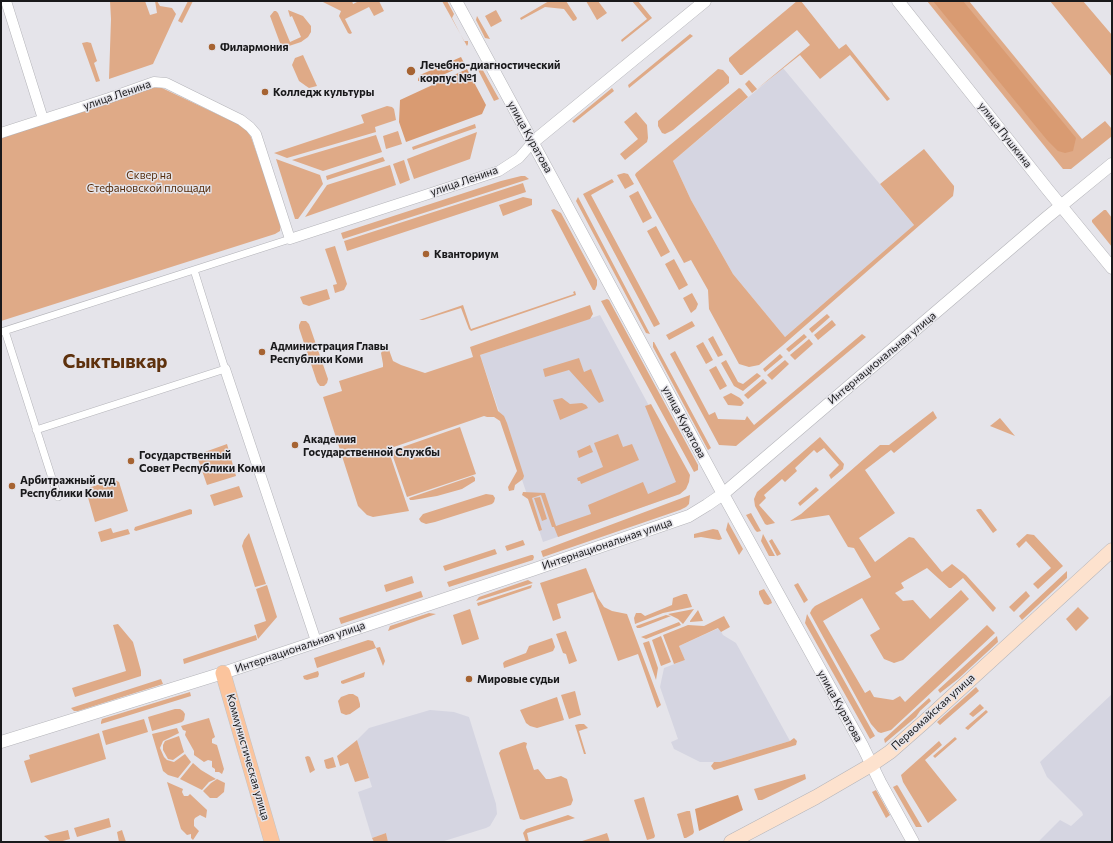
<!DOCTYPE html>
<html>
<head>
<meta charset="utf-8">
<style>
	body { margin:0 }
	#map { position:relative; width:1113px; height:843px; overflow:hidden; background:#e5e4ea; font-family:Commissioner,sans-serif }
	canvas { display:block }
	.frame { position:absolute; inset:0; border:2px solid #19191b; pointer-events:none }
</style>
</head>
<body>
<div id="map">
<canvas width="1113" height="843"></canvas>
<div class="frame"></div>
</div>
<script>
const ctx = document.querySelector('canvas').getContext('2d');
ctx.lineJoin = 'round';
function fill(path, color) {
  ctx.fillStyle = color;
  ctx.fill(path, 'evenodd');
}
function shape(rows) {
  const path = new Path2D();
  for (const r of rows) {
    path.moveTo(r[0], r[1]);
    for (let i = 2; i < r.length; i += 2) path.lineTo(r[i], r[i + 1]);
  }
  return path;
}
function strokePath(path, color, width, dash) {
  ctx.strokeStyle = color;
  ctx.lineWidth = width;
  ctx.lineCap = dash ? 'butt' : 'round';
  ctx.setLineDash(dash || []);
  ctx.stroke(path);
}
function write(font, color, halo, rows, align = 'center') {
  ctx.font = font + ' Commissioner,sans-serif';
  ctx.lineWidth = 3;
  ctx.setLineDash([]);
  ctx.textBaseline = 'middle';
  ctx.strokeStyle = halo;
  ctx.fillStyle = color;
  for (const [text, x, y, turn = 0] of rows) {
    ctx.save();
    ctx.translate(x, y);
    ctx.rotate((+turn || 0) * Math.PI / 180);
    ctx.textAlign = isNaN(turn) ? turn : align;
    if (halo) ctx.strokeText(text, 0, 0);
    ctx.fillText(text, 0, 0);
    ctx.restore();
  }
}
fill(shape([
	[783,68,914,225,785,337,733,274,691,200,673,161],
	[600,315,688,478,680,494,543,542,480,355],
	[719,628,723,635,736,643,790,741,720,762,700,762,674,749,671,742,678,739,660,687,664,668,685,660,679,646],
	[1112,694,1112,842,1038,842,1060,820,1071,826,1083,815,1082,812,1047,777,1040,762],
	[430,710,454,712,469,717,496,804,497,814,490,826,486,828,441,842,388,842,386,833,372,838,358,792,372,787,357,740,369,728]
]), '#d5d5e1');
fill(shape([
	[110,1,145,1,150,15,157,13,155,1,157,1,160,6,172,8,176,14,153,64,109,79,111,19],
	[188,1,193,1,182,23,178,21],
	[321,1,352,1,353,4,359,1,379,1,384,11,374,16,369,7,345,19,352,33,350,34,348,33,339,16,341,11],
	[442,1,447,1,454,14,452,18,464,41,468,41,468,44,467,46],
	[549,1,566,1,577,18,576,20,573,21,564,9,545,7,521,20,520,18],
	[586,1,598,1,607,13,597,20],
	[632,1,638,1,652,18,622,42,621,40,647,19],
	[797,1,801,1,839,49,846,44,890,99,887,101,850,55,820,79,800,55,752,93,745,84,749,80,757,89,810,45,797,30,742,75,740,75,729,61,729,58],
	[927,1,969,1,1082,139,1105,121,1112,129,1112,136,1071,169,1063,169],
	[1050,1,1083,1,1112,35,1112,77],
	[288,10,303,16,311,26,311,32,308,37,301,42,286,47,280,43,270,16,274,11,276,11,278,13,290,42,301,37,292,16,290,17],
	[496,10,502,21,491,27,485,16],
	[477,16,490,39,485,38,476,20],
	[690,34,693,36,629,88,628,85],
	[87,42,91,43,97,61,94,63,100,81,96,82,82,43],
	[303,55,317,86,309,88,306,86,299,81,292,65,295,58],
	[475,64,480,65,499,99,494,101],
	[718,69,723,70,729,77,729,83,673,130,665,134,662,133,658,126,658,121],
	[152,87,162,88,238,124,246,129,251,137,281,222,280,231,275,234,1,321,1,138],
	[612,88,614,91,574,123,572,121],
	[739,88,741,89,748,97,673,161,691,200,733,274,785,337,914,225,880,184,924,149,954,186,954,189,953,196,782,346,759,365,749,367,739,364,709,309,708,290,691,260,684,263,635,175,636,173],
	[387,106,392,107,394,109,396,120,375,127,376,132,287,158,274,153,364,123,361,115],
	[636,112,647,125,648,138,647,142,625,160,620,154,638,139,624,122],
	[475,124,476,128,413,150,412,147],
	[398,131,402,144,386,149,383,136],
	[477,132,470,159,414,179,407,159],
	[376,135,382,152,323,171,292,160],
	[383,157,385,161,327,180,326,176],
	[276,159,320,175,323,184,298,219,295,219],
	[404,160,410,180,400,184,393,164],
	[390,165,396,185,305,217,327,185],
	[624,173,628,174,634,184,625,189,617,175],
	[521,176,525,176,529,179,343,239,341,233,501,181],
	[612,179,614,182,591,195,660,324,654,327,583,194],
	[523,183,526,192,347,251,344,241],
	[638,191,652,218,643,223,629,196],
	[523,197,532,199,532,205,503,216,499,205],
	[578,197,650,334,646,333,576,201],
	[554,209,561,213,597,280,597,285,595,290,593,290,551,210],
	[1104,210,1106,210,1112,218,1112,247,1092,222,1092,220],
	[656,226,670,252,661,257,647,231],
	[335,246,347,284,344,290,335,293,333,285,337,284,325,249],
	[674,259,688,285,679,290,665,264],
	[327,289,330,299,309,306,303,304,300,297],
	[575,291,576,295,471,331,469,329,461,308,423,320,419,320,463,305,471,329,574,294,573,292],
	[692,293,698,304,696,309,691,313,683,298],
	[607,299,609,300,698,465,698,470,694,472,601,301],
	[590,305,593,314,590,319,480,355,498,411,504,416,507,423,524,476,523,479,515,485,514,490,509,491,508,487,517,471,500,421,494,417,487,417,484,416,388,449,409,511,373,517,367,515,358,506,323,397,342,391,339,381,383,367,383,364,381,353,383,350,387,348,389,350,393,361,401,365,425,373,473,357,470,347],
	[827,314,830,317,812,333,809,329],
	[832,320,836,325,818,340,814,335],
	[301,321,306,321,309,324,328,379,327,383,324,386,320,386,317,382,299,328,299,325],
	[692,321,695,326,669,340,666,335],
	[804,334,807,337,789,352,786,349],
	[862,334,866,337,736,446,719,445,670,354,675,351,709,415,715,412,718,419,745,420,747,416,754,425],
	[713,336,723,355,718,357,708,339],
	[809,339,813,344,795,360,790,355],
	[653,342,654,342,711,448,708,450,653,347],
	[703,342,713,360,706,364,696,346],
	[780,354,783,357,765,372,763,369],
	[579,358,584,372,591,369,604,401,599,403,569,370,545,377,543,369],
	[726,360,738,382,743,384,757,373,761,376,743,391,734,386,721,363],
	[785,360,789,364,772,380,767,375],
	[716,366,727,386,720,390,709,370],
	[763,379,767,383,748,399,744,395],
	[731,393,740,398,744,403,741,406,728,405,723,397],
	[562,398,570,404,582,403,586,405,588,408,560,420,553,400],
	[651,404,690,475,689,482,686,489,680,494,558,537,554,527,552,527,541,495,532,498,542,530,539,531,528,499,522,495,523,492,545,493,556,526,591,514,588,505,643,482,648,494,676,482,645,406],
	[933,411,937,418,894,453,891,450,865,470,895,513,859,538,875,562,909,537,914,538,942,572,952,564,966,575,996,608,993,612,963,578,951,588,949,588,927,568,901,583,904,588,895,593,903,601,913,600,930,619,961,590,969,599,903,660,894,663,884,659,870,635,880,629,862,598,823,621,865,693,870,690,874,697,893,700,900,696,905,702,987,625,995,633,891,730,881,733,878,732,871,724,810,613,812,609,815,606,871,577,854,548,848,547,829,515,790,521,801,514,880,445,889,445],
	[1000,418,1015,436,990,426],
	[460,427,476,474,407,497,391,451],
	[618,434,623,447,632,444,639,460,581,484,580,481,578,481,577,478,603,467,594,443],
	[820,437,844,464,843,469,831,479,829,475,839,465,824,448,817,453,814,450,795,468,797,471,785,482,782,479,764,495,766,498,759,505,775,523,767,525,765,524,755,506,754,499,757,492],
	[227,444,236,476,207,485,198,459,202,453],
	[590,445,593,452,579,458,577,451],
	[473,476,475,478,475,481,462,489,437,496,413,500,410,500,409,498],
	[113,479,119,482,128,511,95,522,87,494,89,488],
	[239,486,243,497,214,506,210,495],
	[816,487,819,490,800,506,798,503],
	[486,494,493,495,495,498,494,502,492,504,435,522,426,524,421,522,419,519,423,514],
	[690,495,689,504,686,507,680,510,543,557,541,551],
	[540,497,547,519,542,521,534,498],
	[190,509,192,510,192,514,136,531,134,530,135,527],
	[978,509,981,509,997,530,993,533,976,510],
	[751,513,761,531,757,532,755,530,746,515],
	[728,522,743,549,739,555,726,530],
	[111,528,113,533,128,529,130,534,101,542,98,532],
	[713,529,718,530,722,539,719,540,701,537,694,538,694,534],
	[249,533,266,584,255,587,242,546,244,540],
	[763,534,775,556,769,556,761,541],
	[1027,534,1034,535,1063,566,1038,589,1033,584,1051,568,1026,541,1019,548,1016,544],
	[772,539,781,554,777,556,769,541],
	[523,540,525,545,507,551,505,546],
	[495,549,497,554,445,571,443,566],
	[531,555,533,555,534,557,533,560,449,587,447,582],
	[586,568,598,598,604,607,612,611,627,614,661,705,657,708,638,654,618,661,593,592,557,604,561,618,553,621,540,583],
	[1067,571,1067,578,1022,620,1019,616],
	[412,576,414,583,386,592,384,585],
	[528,580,533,583,476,601,479,597],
	[798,583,808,600,804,603,794,585],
	[267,585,277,617,258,639,254,625,266,621,256,589],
	[532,585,531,588,478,606,477,603],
	[764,589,771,600,772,603,768,605,764,604,759,594,759,591],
	[421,591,423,597,341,624,339,618],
	[1026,591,1030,596,1014,612,1009,607],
	[684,594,687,594,692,607,663,613,635,624,634,618,636,613,641,613,645,616,672,605,673,598],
	[1078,607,1089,618,1076,631,1066,619],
	[470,609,479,639,462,645,453,615],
	[694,609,683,624,678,619,668,614],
	[698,610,703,621,690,622,690,621],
	[429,613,436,614,388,631,390,626],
	[807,614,875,736,870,739,805,623],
	[666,615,671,616,640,628,637,628,636,626],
	[724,616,730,627,721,632,718,628,679,646,685,660,674,664,663,635,688,625,704,626],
	[679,622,681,625,646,639,641,637],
	[118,624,133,642,141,671,141,676,75,697,72,688,126,671,113,625],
	[566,631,577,661,569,664,566,654,563,653,556,634],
	[256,635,257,640,184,664,183,659],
	[661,636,671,662,661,666,652,640],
	[997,636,998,642,958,679,940,693,938,690],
	[552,638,555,647,553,651,504,668,503,663,505,661,526,653,529,646],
	[368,640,373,641,376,648,380,647,385,661,383,666,376,648,317,668,314,658],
	[649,641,658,668,656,680,643,643],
	[318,671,319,674,318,677,307,680,304,679,303,676],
	[365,672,364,677,343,684,341,683,341,681],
	[161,679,163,684,78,711,74,711,71,708],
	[976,687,979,691,940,725,937,722],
	[575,691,581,715,569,719,561,695],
	[190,692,191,696,101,724,101,722,102,719],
	[349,694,353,694,358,697,360,704,360,707,350,714,346,715,341,713,338,701,341,697],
	[557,697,564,720,537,728,530,726,526,723,520,710],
	[929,698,931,701,920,711,916,717,885,743,884,739],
	[980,704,984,708,973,717,969,714],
	[175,709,180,709,183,711,185,714,184,720,182,722,152,731,148,717],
	[986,710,988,712,968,730,965,728],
	[209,718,215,737,212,739,212,743,217,745,224,769,222,774,219,772,215,772,215,769,212,767,212,761,208,760,204,762,194,755,194,751,185,735,186,731,183,730,181,726],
	[144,719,148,732,106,745,102,731],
	[579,724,584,724,588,728,579,731,586,754,584,754,575,725],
	[177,728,179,733,163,741,160,748,164,757,167,760,174,762,185,754,191,762,178,778,168,775,163,771,152,734],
	[99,733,106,759,31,783,24,761,30,759,29,755],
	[179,736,184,752,173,760,168,759,163,750,163,745,165,741],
	[955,737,957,739,935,758,933,756],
	[794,738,797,741,796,745,714,770,711,766,714,762,720,762,790,741],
	[357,740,369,778,355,782,348,763,340,766,337,756],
	[939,741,942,745,925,760,957,800,928,823,903,782,901,775],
	[524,742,527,743,526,747,534,770,538,769,546,779,550,779,561,776,567,779,573,800,571,805,524,820,520,819,499,753,501,750],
	[308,756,310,757,315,770,310,773,305,757],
	[333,757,336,767,328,769,326,768,324,760],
	[193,763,201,770,216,779,209,782,202,790,180,779],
	[805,774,806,779,762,800,758,800,757,797,754,789],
	[217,779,225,783,224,792,217,798,210,798,203,791,211,783],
	[167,782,183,789,182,792,184,796,188,796,190,794,207,810,206,818,200,815,195,818,194,820,194,826,199,831,193,840,191,838,191,834,187,835,181,829],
	[897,785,898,786,922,827,916,827,893,787],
	[876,790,890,815,886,818,872,792],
	[644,797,655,836,654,838,647,840,634,800],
	[687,811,690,811,694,832,693,834,686,838,684,838,677,814],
	[568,815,575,818,527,833,529,842,526,842,523,833,526,829],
	[109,818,111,827,77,837,74,828],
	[68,830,70,839,59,842,51,842,44,836],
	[122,830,126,842,119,842,117,832],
	[386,833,388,842,374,842,372,838],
	[607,833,610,842,579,842,598,836]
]), '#dfaa87');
fill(shape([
	[933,1,963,1,1076,138,1073,151,1065,153,1058,151,1047,140],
	[461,57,465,65,427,82,418,81,418,79,420,75],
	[467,69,486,105,482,114,406,142,399,122,400,100],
	[738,795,743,810,699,831,695,809]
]), '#d99b72');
const pedestrian = shape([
	[5,331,58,497],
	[1,332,290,239],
	[36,430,225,369,194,270]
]);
const minor = shape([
	[6,1,43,119],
	[1,133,109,98,154,82,166,83,241,120,250,127,256,134,290,239,499,171,519,158,533,142],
	[225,369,316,641]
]);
const tertiary = shape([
	[456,1,723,494,863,747,881,784,913,842],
	[898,1,1048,190,1112,268],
	[533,142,705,1],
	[1,742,223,673,532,570,689,516,707,505,723,494,1046,218,1112,164]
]);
const secondary = shape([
	[731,842,816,797,871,765,890,752,923,723,1112,550]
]);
const primary = shape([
	[223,673,272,842]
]);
strokePath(pedestrian, '#b4b4b9', 8);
strokePath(minor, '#b4b4b9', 11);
strokePath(tertiary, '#b4b4b9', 13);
strokePath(secondary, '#b4b4b9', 15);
strokePath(primary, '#c3c3c4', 16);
strokePath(pedestrian, '#fff', 7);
strokePath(minor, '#fff', 10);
strokePath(tertiary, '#fff', 12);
strokePath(secondary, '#fde2ce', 14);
strokePath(primary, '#fbc49d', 15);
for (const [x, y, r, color] of [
	[212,47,4,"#a66332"],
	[411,71,5,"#a66332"],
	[265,92,4,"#a66332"],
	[426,254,4,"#a66332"],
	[262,352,4,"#a66332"],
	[295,445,4,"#a66332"],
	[131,461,4,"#a66332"],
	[12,486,4,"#a66332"],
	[469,679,4,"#a66332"]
]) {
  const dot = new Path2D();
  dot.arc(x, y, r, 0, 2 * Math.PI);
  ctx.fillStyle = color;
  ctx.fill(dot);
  strokePath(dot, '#e5e4ea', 1.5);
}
write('bold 11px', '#19191b', '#e5e4ea', [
	["Филармония",220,47],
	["Лечебно-диагностический",420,65],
	["корпус №1",420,78],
	["Колледж культуры",273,92],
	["Кванториум",434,254],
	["Администрация Главы",270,346],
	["Республики Коми",270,359],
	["Академия",303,439],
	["Государственной Службы",303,452],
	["Государственный",139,455],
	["Совет Республики Коми",139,468],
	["Арбитражный суд",20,480],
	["Республики Коми",20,493],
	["Мировые судьи",477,679]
], 'left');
write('11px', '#19191b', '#e5e4ea', [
	["улица Ленина",117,95,-19],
	["улица Пушкина",1005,135,52],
	["улица Куратова",530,137,61],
	["улица Ленина",464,181,-19],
	["Интернациональная улица",882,358,-40],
	["улица Куратова",684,422,62],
	["Интернациональная улица",607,544,-19],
	["Интернациональная улица",300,647,-19],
	["улица Куратова",840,706,61],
	["Первомайская улица",933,712,-42],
	["Коммунистическая улица",248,757,74]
]);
write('11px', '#552d0d', '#e5e4ea', [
	["Сквер на",149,175],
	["Стефановской площади",149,188]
]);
write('bold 19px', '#5e310d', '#e5e4ea', [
	["Сыктывкар",115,362]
]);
</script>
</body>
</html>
